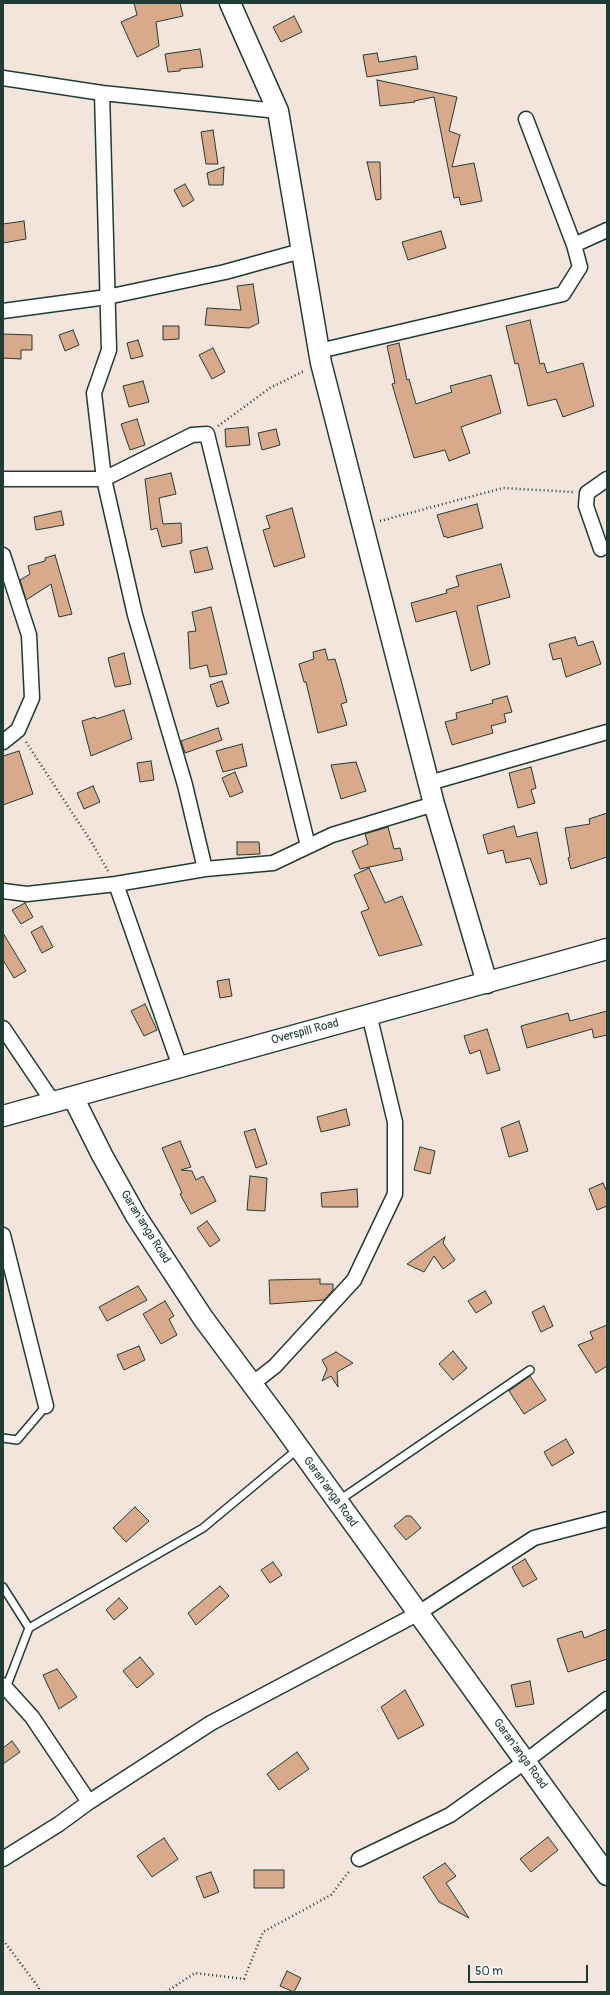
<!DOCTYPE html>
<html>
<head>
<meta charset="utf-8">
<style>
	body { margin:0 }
	#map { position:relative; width:610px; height:1995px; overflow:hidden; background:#f3e5dc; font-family:Pangolin,sans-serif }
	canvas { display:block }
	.frame { position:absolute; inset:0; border:4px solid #1f3d34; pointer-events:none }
	.scale { position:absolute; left:468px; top:1965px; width:120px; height:18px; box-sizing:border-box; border:2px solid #1f3d34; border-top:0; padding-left:5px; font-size:12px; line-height:14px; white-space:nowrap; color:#1f3d34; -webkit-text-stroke:3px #fff; paint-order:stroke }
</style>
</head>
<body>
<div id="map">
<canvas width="610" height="1995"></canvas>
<div class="frame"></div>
<div class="scale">50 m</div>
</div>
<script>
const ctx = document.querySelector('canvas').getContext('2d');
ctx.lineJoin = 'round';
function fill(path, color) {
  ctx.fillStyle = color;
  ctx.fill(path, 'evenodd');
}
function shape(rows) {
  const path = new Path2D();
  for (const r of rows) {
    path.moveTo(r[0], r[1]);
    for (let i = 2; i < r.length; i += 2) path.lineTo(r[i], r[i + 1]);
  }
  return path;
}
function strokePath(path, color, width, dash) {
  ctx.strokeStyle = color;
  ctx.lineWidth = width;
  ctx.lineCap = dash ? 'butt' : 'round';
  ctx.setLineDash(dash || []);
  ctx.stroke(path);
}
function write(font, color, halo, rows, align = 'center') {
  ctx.font = font + ' Pangolin,sans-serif';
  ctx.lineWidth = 4;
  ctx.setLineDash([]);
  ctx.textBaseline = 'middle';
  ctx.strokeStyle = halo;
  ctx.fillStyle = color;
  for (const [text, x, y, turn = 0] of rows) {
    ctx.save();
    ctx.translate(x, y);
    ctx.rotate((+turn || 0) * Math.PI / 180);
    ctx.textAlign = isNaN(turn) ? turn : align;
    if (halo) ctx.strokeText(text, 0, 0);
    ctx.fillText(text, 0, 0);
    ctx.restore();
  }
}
const building = shape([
	[134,3,180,3,183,16,156,22,159,46,137,57,121,22,137,15,134,3],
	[294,16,302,32,281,42,273,27,294,16],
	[200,49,203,67,180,69,180,71,168,72,165,54,200,49],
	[377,53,379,62,416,56,418,69,367,77,363,55,377,53],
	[377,80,457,97,449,131,460,135,452,167,474,163,482,201,461,205,459,197,454,198,434,97,414,101,415,102,380,106,377,80],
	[213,130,218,164,206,164,201,132,213,130],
	[367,162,380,162,381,199,376,200,367,162],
	[224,167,223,185,209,185,207,173,224,167],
	[185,184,194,200,183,207,174,190,185,184],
	[24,221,26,239,3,243,3,224,24,221],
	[441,231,446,248,408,260,402,242,441,231],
	[253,284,259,323,249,328,205,325,207,308,241,310,237,286,253,284],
	[530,320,540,364,544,363,547,373,583,363,594,406,563,417,556,399,528,406,518,363,515,364,506,326,530,320],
	[163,326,179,326,179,339,163,340,163,326],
	[73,330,79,345,65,351,59,335,73,330],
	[3,334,32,335,32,350,21,350,21,359,3,358,3,334],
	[138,340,143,356,131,359,127,343,138,340],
	[399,343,407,380,409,379,416,404,452,392,450,386,491,375,501,413,461,427,470,453,449,461,445,450,414,458,392,384,395,383,387,346,399,343],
	[213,348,225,372,212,379,199,355,213,348],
	[143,381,149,402,129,407,123,386,143,381],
	[137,419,145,445,130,450,121,424,137,419],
	[248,427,250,445,226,447,225,429,248,427],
	[276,429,280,445,262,450,258,433,276,429],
	[171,473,176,494,159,498,163,524,181,523,182,543,162,547,157,528,151,530,145,479,171,473],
	[477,504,483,528,447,538,446,536,444,537,437,515,477,504],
	[292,508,305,557,274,567,263,530,270,528,266,516,292,508],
	[61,511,64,525,36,530,34,517,61,511],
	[207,547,213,569,195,573,190,551,207,547],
	[55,555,72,614,59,617,51,584,26,600,20,580,30,574,28,566,45,561,45,558,55,555],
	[501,564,510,597,477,606,490,664,471,671,456,611,416,622,411,603,447,593,446,590,459,586,456,576,501,564],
	[211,607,227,674,210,677,207,665,190,669,188,632,196,631,192,612,211,607],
	[575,637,578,646,593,641,601,664,566,677,561,658,553,660,549,644,575,637],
	[325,649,328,660,335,659,341,680,347,702,341,704,347,725,318,733,306,682,304,682,299,664,314,659,313,652,325,649],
	[124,653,131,684,115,687,108,658,124,653],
	[222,681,229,703,217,707,210,685,222,681],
	[507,696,512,712,504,714,506,722,491,726,493,733,452,745,445,722,457,719,456,713,493,703,492,700,507,696],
	[124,710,132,739,91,756,82,721,95,717,96,719,124,710],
	[218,728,222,740,185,753,181,741,218,728],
	[242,744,247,766,223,772,216,751,242,744],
	[19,751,33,794,3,805,3,756,19,751],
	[151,761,154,780,140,782,137,763,151,761],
	[356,762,366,791,341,799,331,765,356,762],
	[531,767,536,788,531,790,535,803,518,808,509,773,531,767],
	[235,772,243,792,230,797,222,778,235,772],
	[93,786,100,802,84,809,77,793,93,786],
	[607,813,607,857,571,869,568,858,570,857,565,828,590,824,589,819,607,813],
	[514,826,517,837,537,832,547,883,540,885,530,858,506,863,503,850,488,854,483,835,514,826],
	[388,827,394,849,400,848,403,860,360,869,352,851,368,844,365,834,388,827],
	[237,842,259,842,260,854,237,855,237,842],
	[369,868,385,903,402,896,422,945,379,956,361,912,369,909,354,875,369,868],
	[25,903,33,917,21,924,12,910,25,903],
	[42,926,53,947,42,953,31,932,42,926],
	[3,933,26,971,14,978,3,960,3,933],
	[229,979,232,996,220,998,217,981,229,979],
	[145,1004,157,1030,144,1036,131,1011,145,1004],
	[607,1011,607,1035,594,1038,592,1029,527,1048,521,1026,568,1013,570,1021,607,1011],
	[487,1029,500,1070,487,1074,480,1050,470,1054,464,1036,487,1029],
	[346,1109,350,1125,321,1132,317,1117,346,1109],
	[519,1121,528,1151,509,1157,501,1128,519,1121],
	[255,1129,267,1164,256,1168,244,1132,255,1129],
	[180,1141,191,1167,181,1170,192,1171,196,1180,203,1176,216,1201,191,1214,180,1194,182,1193,162,1148,180,1141],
	[420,1147,435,1151,430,1174,414,1170,420,1147],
	[250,1176,267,1178,265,1211,247,1210,250,1176],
	[603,1183,607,1192,607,1206,597,1210,589,1189,603,1183],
	[357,1189,358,1207,322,1207,321,1193,357,1189],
	[207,1221,220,1240,210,1247,197,1228,207,1221],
	[445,1237,443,1243,455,1260,443,1269,434,1256,424,1272,407,1264,445,1237],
	[320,1279,320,1284,333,1284,333,1290,324,1300,270,1304,269,1280,320,1279],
	[138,1286,147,1300,107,1321,99,1307,138,1286],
	[485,1291,492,1303,476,1313,468,1301,485,1291],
	[165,1301,174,1316,169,1319,177,1335,161,1344,143,1314,165,1301],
	[544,1306,553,1326,541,1332,532,1312,544,1306],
	[607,1325,607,1366,596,1373,578,1345,593,1339,590,1332,607,1325],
	[139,1346,145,1360,124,1370,117,1355,139,1346],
	[453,1351,467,1368,453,1380,439,1364,453,1351],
	[336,1352,353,1363,337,1372,338,1387,331,1376,322,1381,327,1369,322,1360,336,1352],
	[530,1376,546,1400,524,1414,509,1391,530,1376],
	[566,1439,574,1453,552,1466,544,1452,566,1439],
	[135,1507,149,1521,126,1542,113,1528,135,1507],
	[406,1516,411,1516,421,1528,406,1540,394,1526,406,1516],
	[525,1559,537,1579,523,1587,512,1567,525,1559],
	[273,1562,282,1575,270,1583,261,1570,273,1562],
	[220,1586,229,1596,196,1625,188,1613,220,1586],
	[119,1598,128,1608,114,1620,106,1610,119,1598],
	[607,1629,607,1659,568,1672,557,1639,582,1631,584,1638,607,1629],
	[140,1657,154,1674,137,1688,123,1671,140,1657],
	[57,1669,77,1697,59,1709,43,1675,57,1669],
	[530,1681,534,1704,516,1707,511,1685,530,1681],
	[405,1690,424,1725,398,1739,381,1707,405,1690],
	[12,1741,20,1752,3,1764,3,1748,12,1741],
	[297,1752,309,1769,279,1790,267,1774,297,1752],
	[548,1837,558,1850,531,1872,520,1859,548,1837],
	[164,1838,178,1859,152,1877,137,1856,164,1838],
	[445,1863,456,1876,446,1883,469,1918,439,1902,423,1877,445,1863],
	[254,1870,284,1870,284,1888,254,1888,254,1870],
	[211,1872,219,1892,204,1898,196,1877,211,1872],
	[287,1971,301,1978,294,1992,280,1986,287,1971]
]);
fill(building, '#d8a98a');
strokePath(building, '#1f3d34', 1);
const lane = shape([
	[3,1438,17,1440,46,1406],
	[338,1501,530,1370],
	[3,1587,29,1628],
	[6,1688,29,1628,203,1528,298,1449]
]);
const street = shape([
	[3,78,102,93,278,111],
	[102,93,109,350,94,393,104,479,135,615,185,785,205,869],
	[574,245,607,230],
	[3,311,107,297,225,272,301,251],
	[319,351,563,294,580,267,574,245,526,119],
	[3,479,104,479,192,435,207,434,308,846],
	[601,549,586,506,587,493,607,479],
	[3,555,29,635,32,698,18,730,3,742],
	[429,783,607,732],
	[116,884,180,1067],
	[3,891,27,894,116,884,205,869,273,863,332,835,434,804],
	[3,1028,53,1102],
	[3,1235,46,1406],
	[252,1384,275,1366,354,1280,395,1194,395,1122,369,1014],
	[3,1685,32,1717,89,1802],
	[3,1859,59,1824,89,1802,211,1723,417,1614,534,1538,607,1519],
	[359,1859,450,1815,526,1761,607,1699]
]);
const secondary = shape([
	[230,3,278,111,321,363,434,804,487,983],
	[73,1097,102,1155,136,1216,203,1318,284,1427,607,1875],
	[3,1116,607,949]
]);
strokePath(lane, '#1f3d34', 10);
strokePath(street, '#1f3d34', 17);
strokePath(secondary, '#1f3d34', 23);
strokePath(shape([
	[218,426,270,388,304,371],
	[380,521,503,488,573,492],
	[26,742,92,843,108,871],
	[3,1940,39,1988,38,1992],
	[166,1992,195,1973,244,1979,263,1932,331,1895,350,1870]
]), '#1f3d34', 2.5, [1, 3]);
strokePath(lane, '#fff', 7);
strokePath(street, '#fff', 14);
strokePath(secondary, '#fff', 20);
write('12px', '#1f3d34', '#fff', [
	["Overspill Road",305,1032,-15],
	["Garan'anga Road",145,1227,58],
	["Garan'anga Road",330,1492,54],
	["Garan'anga Road",520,1754,54]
]);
</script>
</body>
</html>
